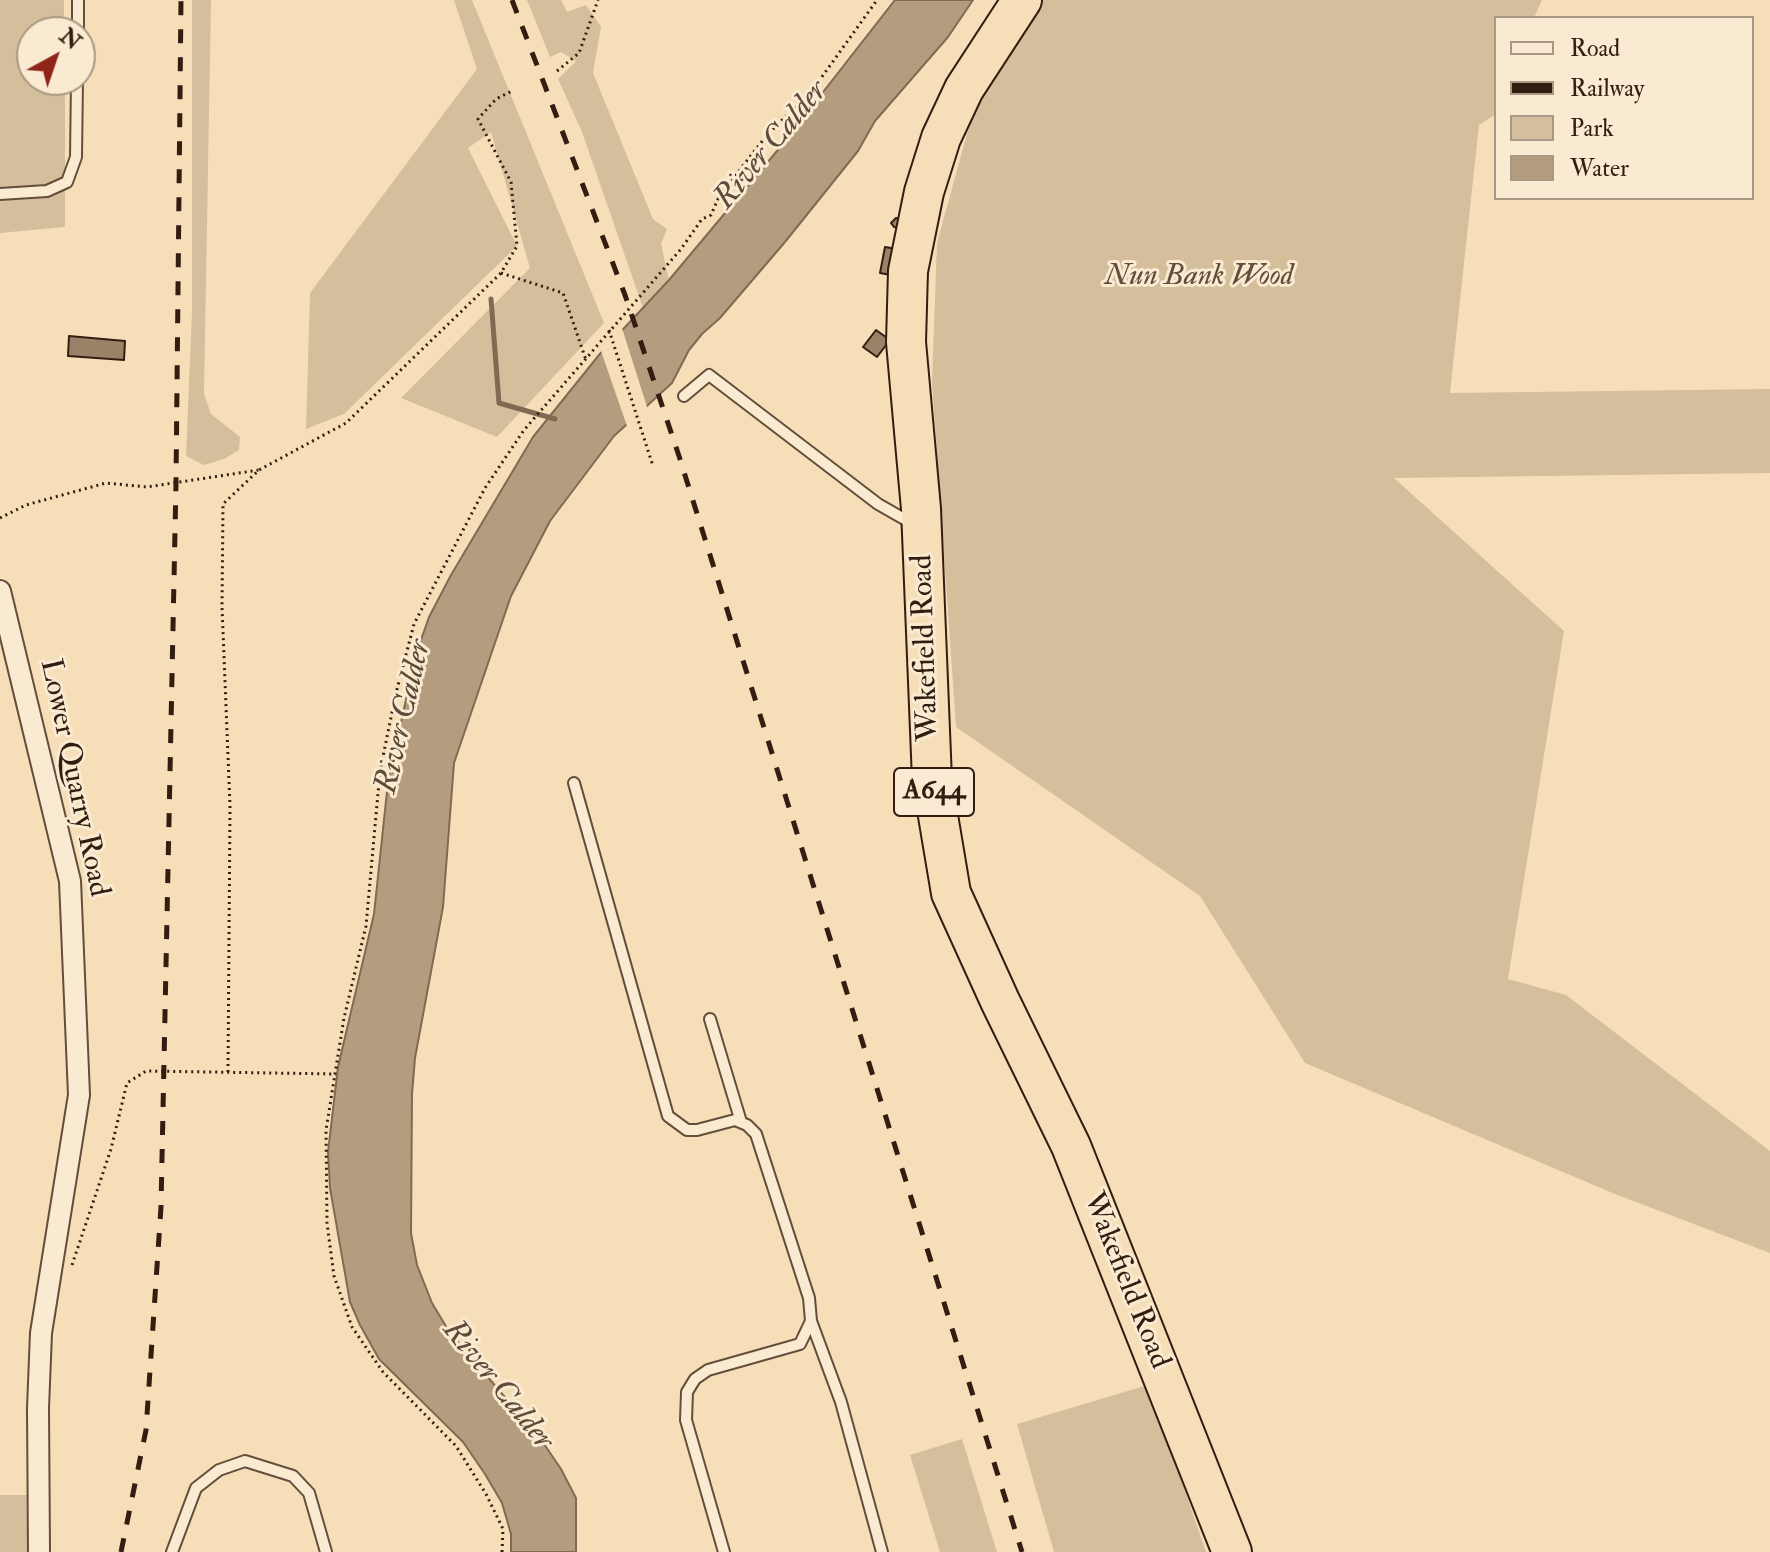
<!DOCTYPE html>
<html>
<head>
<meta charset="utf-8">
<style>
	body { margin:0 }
	#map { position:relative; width:1770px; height:1552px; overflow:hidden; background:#f6dfb8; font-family:"IM FELL Double Pica",serif }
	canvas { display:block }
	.legend { position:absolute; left:1494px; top:16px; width:260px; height:184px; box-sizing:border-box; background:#f9ead1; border:2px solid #aa9884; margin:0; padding:10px 14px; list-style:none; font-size:24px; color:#331d11 }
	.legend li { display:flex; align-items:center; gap:16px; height:40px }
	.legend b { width:40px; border:2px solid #aa9884 }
	.north { position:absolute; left:16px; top:16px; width:80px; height:80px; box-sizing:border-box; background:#f9ead1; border:2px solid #aa9884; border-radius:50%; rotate:40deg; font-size:22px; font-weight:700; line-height:32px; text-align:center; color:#331d11 }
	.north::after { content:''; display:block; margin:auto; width:28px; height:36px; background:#8f2418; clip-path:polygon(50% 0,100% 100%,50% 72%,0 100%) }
</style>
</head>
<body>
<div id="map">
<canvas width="1770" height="1552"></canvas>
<ul class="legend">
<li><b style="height:10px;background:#f9ead1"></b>Road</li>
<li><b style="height:10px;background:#331d11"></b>Railway</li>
<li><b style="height:22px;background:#d5be9c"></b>Park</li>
<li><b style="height:22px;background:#b49d7f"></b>Water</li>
</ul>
<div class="north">N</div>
</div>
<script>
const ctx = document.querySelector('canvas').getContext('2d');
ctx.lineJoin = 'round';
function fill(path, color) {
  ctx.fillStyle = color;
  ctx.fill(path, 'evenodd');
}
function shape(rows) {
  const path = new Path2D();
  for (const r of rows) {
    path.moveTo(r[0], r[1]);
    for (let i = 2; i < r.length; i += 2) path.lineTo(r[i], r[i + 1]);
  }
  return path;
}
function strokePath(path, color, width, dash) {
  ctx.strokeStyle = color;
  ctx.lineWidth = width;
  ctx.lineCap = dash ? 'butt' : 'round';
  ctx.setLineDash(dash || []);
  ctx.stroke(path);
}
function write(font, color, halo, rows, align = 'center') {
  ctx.font = font + ' "IM FELL Double Pica",serif';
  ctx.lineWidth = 6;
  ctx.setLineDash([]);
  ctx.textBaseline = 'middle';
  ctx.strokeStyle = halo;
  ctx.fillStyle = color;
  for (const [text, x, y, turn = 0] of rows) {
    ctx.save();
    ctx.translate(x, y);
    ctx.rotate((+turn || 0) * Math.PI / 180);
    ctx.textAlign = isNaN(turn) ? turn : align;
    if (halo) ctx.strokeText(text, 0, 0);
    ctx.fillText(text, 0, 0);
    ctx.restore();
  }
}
fill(shape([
	[0,0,64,0,64,32,32,32,32,80,65,80,65,227,0,233],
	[192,0,211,0,204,394,211,414,240,437,239,450,224,459,204,465,186,456,192,311],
	[454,0,472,0,604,323,497,437,401,398,530,268,491,132,468,148,517,246,344,414,306,429,310,293,477,69],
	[527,0,561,0,567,12,586,5,601,27,593,73,653,219,667,229,661,244,669,280,643,308,582,132,558,79,576,61,561,52,550,57],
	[1039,0,1542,0,1534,18,1496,18,1496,114,1479,125,1450,393,1770,389,1770,473,1394,478,1564,631,1508,979,1566,995,1770,1151,1770,1253,1615,1194,1305,1063,1200,896,956,727,932,382,937,243,973,112],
	[1148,1385,1206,1552,1054,1552,1017,1424],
	[962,1439,997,1552,940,1552,910,1455],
	[0,1495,37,1495,32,1552,0,1552]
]), '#d5be9c');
const water = shape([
	[895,0,973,0,948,37,875,121,858,151,785,242,720,318,702,334,689,350,672,383,614,436,550,521,511,596,454,763,443,907,415,1058,412,1094,411,1233,417,1265,432,1303,450,1333,540,1438,561,1469,576,1498,576,1552,511,1552,511,1534,502,1503,485,1474,463,1442,379,1359,360,1325,350,1302,330,1188,328,1152,338,1067,374,914,388,782,416,654,429,617,451,575,533,437,599,355,669,280,777,151,895,0]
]);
fill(water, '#b49d7f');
strokePath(water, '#806a53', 2);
fill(shape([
	[621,325,648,410,628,429,600,348]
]), '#f6dfb8');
strokePath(shape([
	[491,299,499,403,555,419]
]), '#806a53', 5);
const building = shape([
	[896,218,900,219,902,277,880,273,885,247,897,249,901,228,894,227,891,223,896,218],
	[876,330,890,340,877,357,863,347,876,330],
	[69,336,125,341,124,360,68,356,69,336]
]);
fill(building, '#988268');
strokePath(building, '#331d11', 2);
const lane = shape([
	[78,32,78,0],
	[0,194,47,191,67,182,76,157,77,80],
	[684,396,709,375,878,504,913,524],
	[574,783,668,1116,687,1130,697,1130,735,1120,747,1125,756,1134,809,1298,811,1321,800,1344,708,1370,695,1379,687,1392,686,1420,724,1552],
	[710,1019,741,1122],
	[811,1321,841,1402,882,1552],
	[172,1552,196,1488,219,1470,245,1461,293,1476,309,1493,326,1552]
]);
const street = shape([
	[0,591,70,881,79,1095,41,1333,38,1408,39,1552]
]);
const highway = shape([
	[1022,0,964,89,941,138,924,192,908,271,906,342,921,509,932,780,951,893,1000,1001,1071,1146,1232,1552]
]);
strokePath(lane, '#644e3b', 14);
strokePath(street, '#644e3b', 24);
strokePath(highway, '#331d11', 42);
strokePath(shape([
	[557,71,579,53,598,0],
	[501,273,563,293,586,360],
	[0,518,26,505,106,483,147,487,259,470],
	[228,1072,230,806,222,607,223,504,259,470,346,423,501,273,517,246,511,182,478,119,496,99,512,91],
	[72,1265,111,1149,127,1083,146,1071,336,1074],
	[502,1552,503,1529,486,1494,456,1446,383,1372,352,1327,334,1276,327,1223,326,1130,344,1018,366,926,380,771,396,693,414,624,485,488,524,430,681,249,702,219,711,215,718,199,742,167,767,135,811,92,877,0]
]), '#331d11', 3, [2, 4]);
strokePath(lane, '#f9ead1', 10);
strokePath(street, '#f9ead1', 20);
strokePath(highway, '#f6dfb8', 38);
strokePath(shape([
	[512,0,625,295,679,456,1022,1552],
	[121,1552,146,1430,161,1207,176,483,181,0]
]), '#331d11', 5, [14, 14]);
strokePath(shape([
	[609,330,653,466]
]), '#331d11', 3, [2, 4]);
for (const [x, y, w] of [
	[934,792,80]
]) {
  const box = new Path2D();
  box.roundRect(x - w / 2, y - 24, w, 48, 6);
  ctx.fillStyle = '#f9ead1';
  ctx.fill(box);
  strokePath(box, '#331d11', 2);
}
write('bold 28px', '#331d11', null, [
	["A644",934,792]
]);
write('italic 30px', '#644d3b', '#f9ead1', [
	["Nun Bank Wood",1199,278]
]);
write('30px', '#331d11', '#f9ead1', [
	["Wakefield Road",927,648,-92],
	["Lower Quarry Road",73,778,78],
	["Wakefield Road",1125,1281,68]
]);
write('italic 32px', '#604a38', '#f9ead1', [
	["River Calder",772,146,-50],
	["River Calder",405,717,-77],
	["River Calder",497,1386,51]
]);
</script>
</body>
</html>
